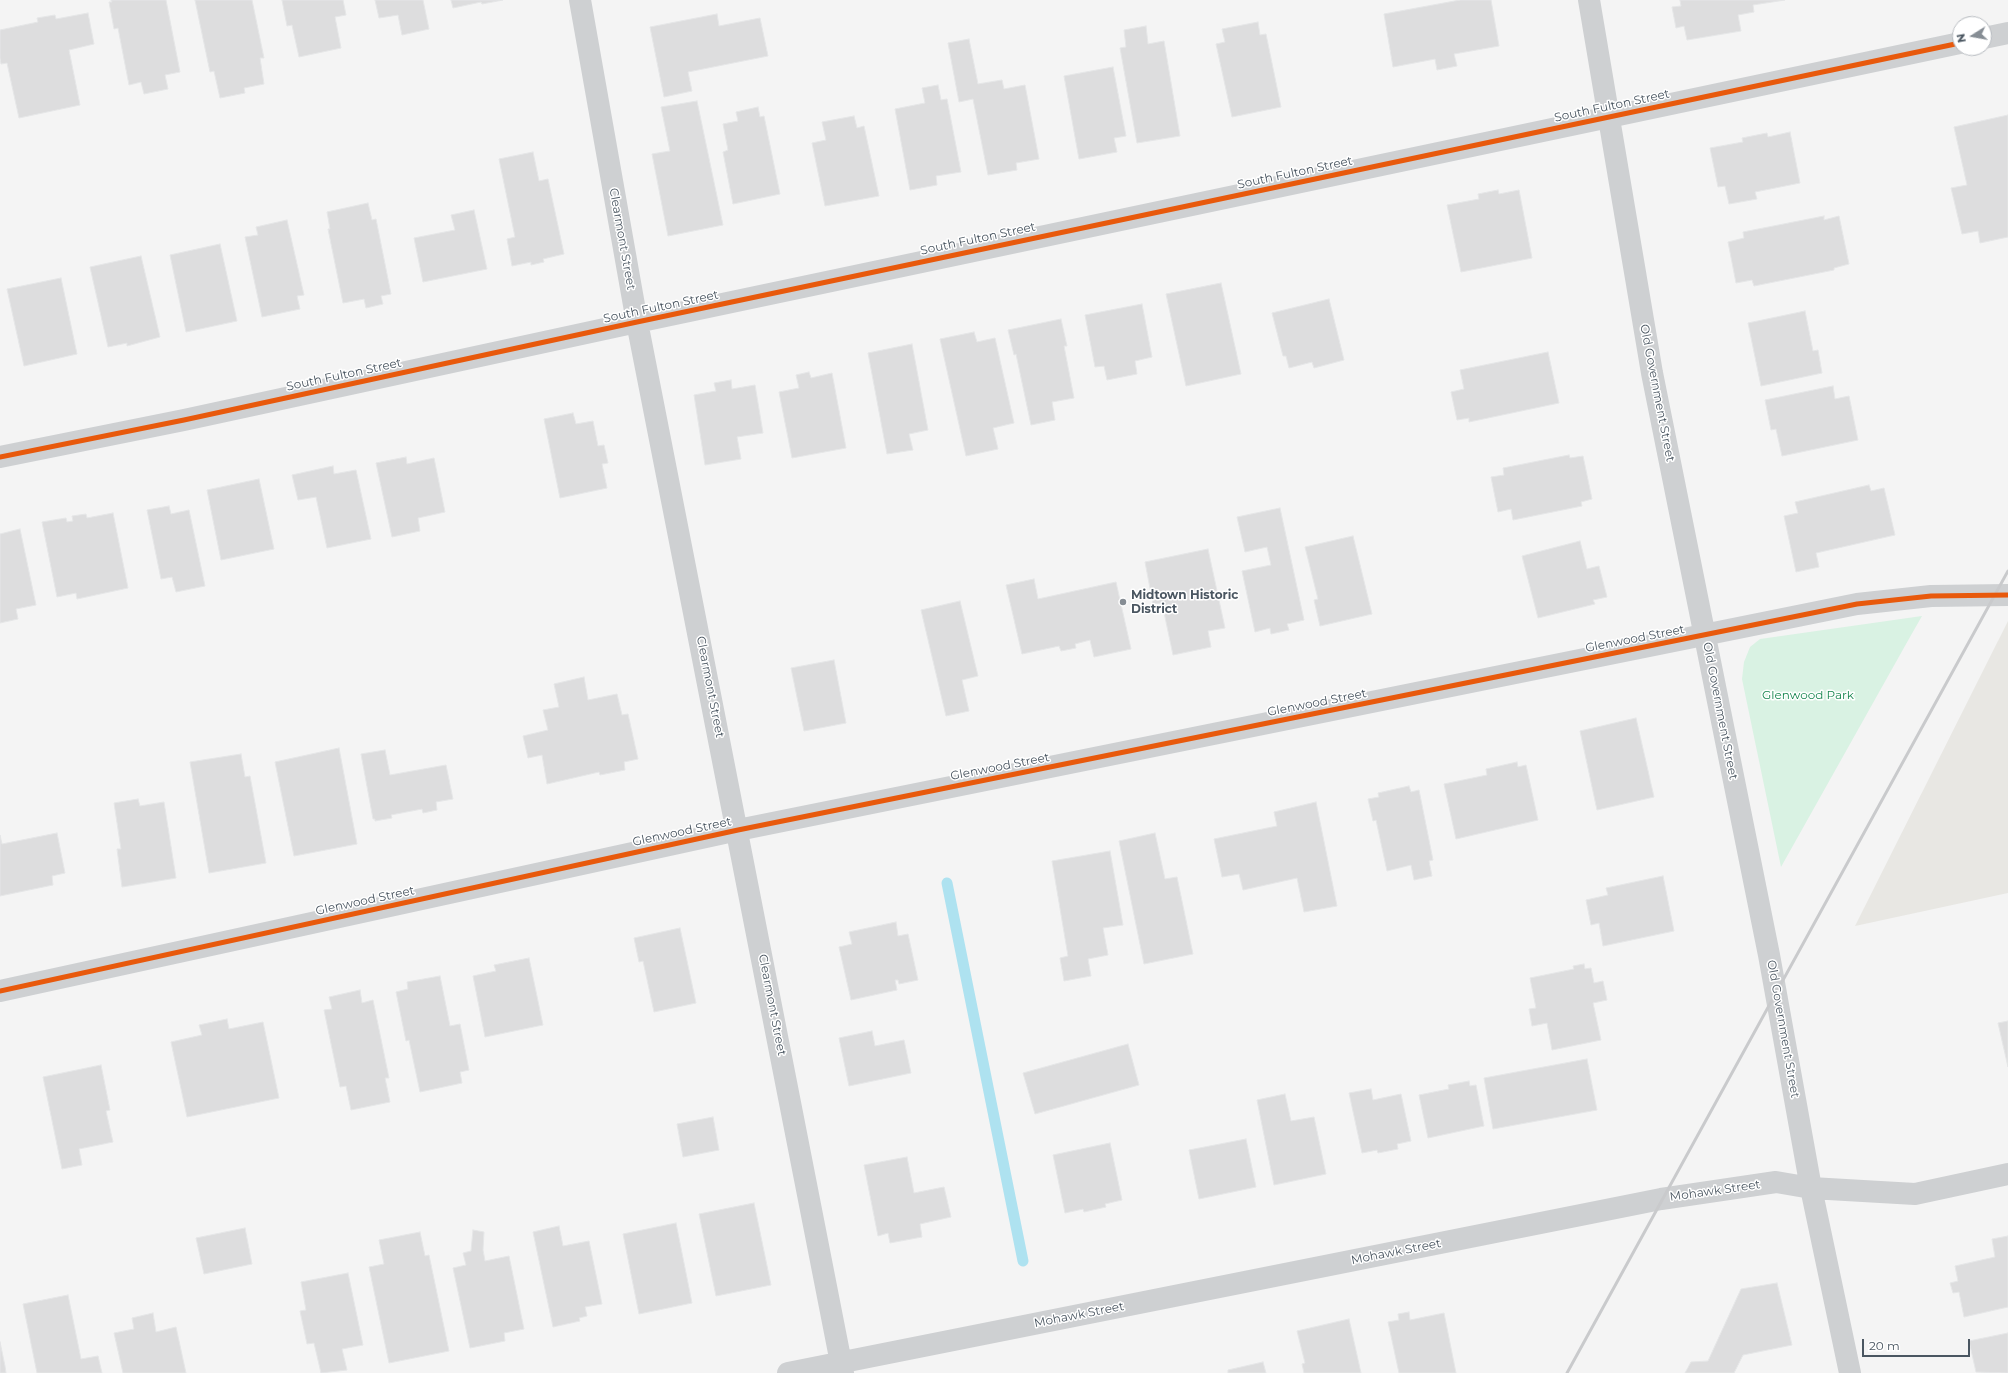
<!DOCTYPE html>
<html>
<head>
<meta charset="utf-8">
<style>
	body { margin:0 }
	#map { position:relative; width:2008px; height:1373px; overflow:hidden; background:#f4f4f4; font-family:Montserrat,sans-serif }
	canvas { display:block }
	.north { position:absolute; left:1952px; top:16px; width:40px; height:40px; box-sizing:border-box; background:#fff; border:1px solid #b7bbc0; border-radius:50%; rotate:259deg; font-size:11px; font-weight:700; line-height:16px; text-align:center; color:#4a5661 }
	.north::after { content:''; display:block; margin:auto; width:14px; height:18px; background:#868d94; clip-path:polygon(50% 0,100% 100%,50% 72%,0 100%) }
	.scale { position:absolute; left:1862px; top:1339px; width:108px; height:18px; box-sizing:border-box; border:2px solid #4a5661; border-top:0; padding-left:5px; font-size:12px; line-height:14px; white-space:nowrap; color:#4a5661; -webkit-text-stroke:3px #fff; paint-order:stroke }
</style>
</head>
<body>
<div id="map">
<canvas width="2008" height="1373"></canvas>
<div class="north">N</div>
<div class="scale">20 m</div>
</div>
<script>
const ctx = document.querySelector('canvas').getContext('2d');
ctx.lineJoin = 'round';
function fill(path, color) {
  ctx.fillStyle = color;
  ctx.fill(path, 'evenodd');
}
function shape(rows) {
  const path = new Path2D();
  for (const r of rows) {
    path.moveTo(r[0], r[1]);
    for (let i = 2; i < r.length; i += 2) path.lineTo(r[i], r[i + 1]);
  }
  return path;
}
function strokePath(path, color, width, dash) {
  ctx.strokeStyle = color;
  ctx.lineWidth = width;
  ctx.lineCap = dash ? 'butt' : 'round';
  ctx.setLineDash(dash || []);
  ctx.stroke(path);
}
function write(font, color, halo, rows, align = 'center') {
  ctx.font = font + ' Montserrat,sans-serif';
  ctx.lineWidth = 3;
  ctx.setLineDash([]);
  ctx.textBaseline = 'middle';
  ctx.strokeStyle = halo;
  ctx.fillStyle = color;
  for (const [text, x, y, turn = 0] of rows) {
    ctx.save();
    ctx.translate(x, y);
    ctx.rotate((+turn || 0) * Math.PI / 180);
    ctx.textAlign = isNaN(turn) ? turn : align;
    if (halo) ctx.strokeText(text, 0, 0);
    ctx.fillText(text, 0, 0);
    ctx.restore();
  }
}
fill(shape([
	[2008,621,2008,893,1855,926]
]), '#e8e7e3');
fill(shape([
	[1922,616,1910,637,1781,867,1742,679,1744,662,1750,647,1760,639]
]), '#d9f2e3');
strokePath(shape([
	[947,883,1023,1261]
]), '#aee2f0', 11);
const building = shape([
	[111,0,166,0,180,72,165,75,168,89,144,94,141,82,129,85,118,28,114,29,109,2,112,2,111,0],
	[195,0,252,0,264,58,260,58,264,84,244,88,245,93,220,98,214,71,210,72,195,0],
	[282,0,343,0,346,15,335,17,341,48,299,57,292,25,287,26,282,0],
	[375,0,423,0,429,29,402,35,398,15,379,18,375,0],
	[451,0,503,0,482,4,481,2,453,8,451,0],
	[1460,0,1491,0,1499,46,1454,54,1457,66,1437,70,1435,59,1393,67,1384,14,1460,0],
	[1680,0,1785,0,1753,5,1754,12,1738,15,1741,31,1687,40,1684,26,1676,28,1672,7,1681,6,1680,0],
	[88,13,94,44,69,50,80,105,19,118,7,63,1,64,0,58,0,30,38,22,37,18,55,15,56,19,88,13],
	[717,14,719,26,760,18,768,56,688,72,692,91,664,97,650,27,717,14],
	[1258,22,1260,35,1266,34,1281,107,1232,117,1216,44,1225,42,1222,29,1258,22],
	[1146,26,1148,44,1164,41,1180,136,1137,143,1120,48,1126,47,1124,30,1146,26],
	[969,39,978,84,1002,80,1004,89,1025,85,1039,159,1016,163,1017,170,988,175,973,99,959,102,948,43,969,39],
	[1113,67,1126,136,1114,138,1117,152,1079,159,1064,76,1113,67],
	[938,85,941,100,947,99,961,172,936,176,937,185,910,190,895,109,925,103,922,88,938,85],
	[697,101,723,225,668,236,652,154,670,151,661,107,697,101],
	[758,107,760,117,764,116,780,194,733,204,723,152,728,150,723,124,738,121,736,112,758,107],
	[2008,115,2008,237,1980,243,1978,231,1962,234,1951,188,1967,185,1954,127,2008,115],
	[854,116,857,128,864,126,879,196,825,206,812,143,826,140,822,122,854,116],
	[1790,132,1800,183,1755,192,1757,199,1729,204,1725,186,1718,187,1710,148,1743,142,1742,138,1767,133,1768,137,1790,132],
	[533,152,539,181,548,179,564,254,543,259,544,262,531,265,531,262,512,266,507,239,515,237,499,159,533,152],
	[1498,190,1499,194,1519,190,1532,258,1461,272,1447,205,1479,199,1478,194,1498,190],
	[368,203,372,220,376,219,391,294,381,296,383,304,366,308,364,299,343,303,328,229,330,229,327,212,368,203],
	[474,210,487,269,423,282,414,238,455,230,451,215,474,210],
	[1824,216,1824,220,1839,216,1849,264,1834,268,1834,270,1754,286,1752,280,1736,283,1728,242,1744,238,1743,232,1824,216],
	[287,220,304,295,297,296,300,309,262,317,245,237,258,235,256,227,287,220],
	[220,244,237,321,186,332,170,255,220,244],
	[141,256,160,337,127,346,127,343,108,347,90,267,141,256],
	[61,278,77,354,24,366,7,289,61,278],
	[1221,283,1241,374,1186,386,1166,294,1221,283],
	[1329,299,1344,360,1314,368,1312,362,1289,368,1286,356,1283,356,1272,313,1329,299],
	[1142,304,1152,357,1135,361,1137,374,1107,380,1104,366,1095,367,1085,315,1142,304],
	[1805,311,1813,351,1818,350,1822,373,1761,386,1748,323,1805,311],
	[1061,319,1067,346,1064,346,1074,398,1052,402,1055,420,1031,425,1016,354,1014,355,1008,330,1061,319],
	[974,332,977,342,995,338,1014,423,993,428,998,449,966,456,940,339,974,332],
	[912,344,928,430,909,434,913,450,887,454,868,353,912,344],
	[1548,352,1559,403,1469,422,1469,418,1457,420,1451,392,1464,389,1460,370,1548,352],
	[809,372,811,378,832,373,846,448,792,458,779,392,799,388,796,375,809,372],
	[731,380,732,389,755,385,763,433,737,437,741,459,705,465,694,395,716,391,714,383,731,380],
	[1833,386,1835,399,1849,396,1858,440,1782,456,1776,429,1771,430,1765,400,1833,386],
	[573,413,576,424,593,421,598,446,604,445,608,463,602,464,607,488,560,498,544,419,573,413],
	[1569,455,1570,458,1583,456,1592,499,1581,502,1582,506,1513,520,1511,509,1498,512,1491,477,1504,475,1503,468,1569,455],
	[406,457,407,464,434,458,445,512,418,518,420,531,392,537,376,463,406,457],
	[333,466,334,474,356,470,371,539,327,548,316,497,298,500,292,475,333,466],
	[259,479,274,549,221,560,207,490,259,479],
	[1869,485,1871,491,1884,488,1895,535,1816,553,1819,567,1796,572,1784,516,1798,513,1795,502,1869,485],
	[169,506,171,514,189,510,205,586,176,592,172,577,161,579,147,510,169,506],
	[1280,508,1304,620,1287,624,1289,630,1271,634,1270,628,1255,632,1242,571,1271,565,1267,547,1245,552,1237,517,1280,508],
	[113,513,128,588,77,599,76,593,57,597,42,522,66,518,67,522,73,521,72,516,86,514,87,518,113,513],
	[20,529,36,605,16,609,18,619,0,623,0,534,20,529],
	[1353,536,1372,614,1320,626,1314,600,1318,599,1305,547,1353,536],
	[1580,541,1587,569,1599,566,1607,597,1593,600,1595,604,1538,618,1522,556,1580,541],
	[1208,549,1225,628,1208,631,1211,647,1173,655,1162,603,1153,604,1145,562,1208,549],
	[1034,579,1038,599,1116,582,1131,649,1094,657,1090,640,1075,644,1076,648,1061,651,1059,646,1022,654,1006,585,1034,579],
	[960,601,978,676,962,680,969,711,946,716,921,610,960,601],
	[834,660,846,723,804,731,791,668,834,660],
	[584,677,588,700,617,694,622,715,628,714,638,759,624,762,625,770,600,775,599,772,547,784,542,755,528,758,523,736,548,730,543,710,559,707,554,684,584,677],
	[1636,718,1654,797,1597,810,1580,731,1636,718],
	[339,748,357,844,294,856,275,762,339,748],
	[385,750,390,775,446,765,453,799,436,802,437,810,423,813,422,809,391,815,392,818,375,821,375,819,373,819,361,754,385,750],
	[241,754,245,777,250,776,266,863,209,873,190,762,241,754],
	[1517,762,1518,767,1526,765,1538,820,1456,839,1444,784,1487,775,1486,769,1517,762],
	[1409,786,1411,792,1419,790,1433,860,1429,861,1432,876,1414,880,1411,865,1387,871,1376,820,1373,821,1368,799,1379,797,1378,793,1409,786],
	[138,799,140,806,164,802,176,878,122,887,117,849,121,849,114,803,138,799],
	[1316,802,1337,906,1304,912,1297,878,1243,890,1239,874,1222,877,1214,839,1277,826,1274,812,1316,802],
	[57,833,65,873,52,876,53,885,0,896,0,835,2,844,57,833],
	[1155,833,1165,879,1177,877,1193,954,1144,964,1119,841,1155,833],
	[1110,851,1123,925,1103,928,1108,955,1088,959,1091,976,1064,981,1060,958,1068,956,1052,861,1110,851],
	[1663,876,1674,931,1603,946,1599,923,1591,925,1586,900,1608,895,1606,888,1663,876],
	[896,922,898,936,908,934,918,980,899,984,898,980,895,980,897,990,851,1000,839,947,852,944,849,932,896,922],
	[680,928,696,1003,654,1012,643,961,639,962,634,938,680,928],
	[529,958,543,1025,485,1037,473,976,496,971,494,965,529,958],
	[1584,964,1585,969,1591,968,1594,983,1603,981,1607,1000,1593,1003,1601,1040,1552,1050,1547,1023,1532,1026,1529,1009,1536,1008,1530,978,1574,969,1573,966,1584,964],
	[440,976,450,1026,460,1024,469,1070,460,1072,462,1083,420,1092,409,1040,406,1041,396,992,408,989,407,982,440,976],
	[360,990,362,1003,373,1000,389,1078,385,1078,390,1102,351,1110,346,1086,340,1087,324,1010,332,1009,329,997,360,990],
	[227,1019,229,1029,263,1022,279,1098,187,1117,171,1042,202,1035,199,1025,227,1019],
	[2008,1021,2008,1067,1998,1023,2008,1021],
	[872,1031,875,1046,904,1040,911,1073,849,1086,839,1038,872,1031],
	[1128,1044,1139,1085,1035,1114,1023,1073,1128,1044],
	[1587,1059,1597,1110,1493,1129,1484,1078,1587,1059],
	[101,1065,110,1110,106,1111,113,1142,79,1149,82,1165,62,1169,43,1077,101,1065],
	[1469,1081,1470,1086,1476,1085,1484,1126,1428,1138,1419,1095,1449,1089,1448,1085,1469,1081],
	[1371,1089,1373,1100,1401,1094,1411,1141,1397,1144,1398,1149,1378,1153,1377,1150,1362,1153,1349,1093,1371,1089],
	[1285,1094,1291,1121,1314,1117,1326,1174,1274,1185,1257,1100,1285,1094],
	[713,1117,719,1150,683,1157,677,1124,713,1117],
	[1246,1139,1256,1187,1199,1199,1189,1150,1246,1139],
	[1110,1143,1122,1200,1105,1204,1106,1207,1084,1212,1083,1209,1065,1213,1053,1155,1110,1143],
	[907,1157,914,1193,944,1187,951,1217,920,1224,922,1237,890,1243,888,1233,878,1236,864,1165,907,1157],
	[754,1203,771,1285,716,1296,699,1214,754,1203],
	[676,1223,692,1303,639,1314,623,1234,676,1223],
	[559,1226,563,1246,589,1241,602,1304,585,1307,587,1316,579,1318,580,1321,553,1327,533,1232,559,1226],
	[245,1228,252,1264,204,1274,196,1238,245,1228],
	[473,1230,484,1232,483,1250,485,1261,509,1256,524,1329,504,1333,505,1341,470,1348,453,1268,466,1265,463,1253,471,1251,473,1230],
	[420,1232,425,1256,429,1255,449,1351,389,1363,369,1267,384,1264,379,1240,420,1232],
	[2008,1236,2008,1307,1964,1317,1959,1292,1953,1293,1950,1283,1958,1281,1955,1266,1995,1257,1992,1239,2008,1236],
	[348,1273,363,1345,342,1349,347,1370,321,1373,314,1343,307,1344,300,1311,306,1310,301,1282,348,1273],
	[1777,1283,1792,1345,1743,1355,1734,1373,1685,1373,1691,1362,1708,1361,1741,1289,1777,1283],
	[68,1295,81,1359,98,1356,102,1373,37,1373,23,1304,68,1295],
	[1409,1312,1410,1320,1444,1313,1456,1373,1399,1373,1388,1322,1399,1320,1398,1314,1409,1312],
	[153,1313,156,1332,176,1327,186,1373,123,1373,114,1333,134,1329,132,1318,153,1313],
	[1349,1319,1361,1373,1304,1373,1302,1364,1305,1363,1297,1331,1349,1319],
	[2008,1333,2008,1373,1976,1372,1969,1341,2008,1333],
	[0,1342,5,1366,6,1373,0,1373,0,1342],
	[1263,1362,1266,1373,1228,1373,1228,1370,1263,1362]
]);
fill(building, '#ddddde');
strokePath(building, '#e5e6e7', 1);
strokePath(shape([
	[580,0,637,322,843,1373],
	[1589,0,1652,373,1769,955,1811,1188,1850,1373],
	[1984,38,2008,33],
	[0,457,184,420,637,322,1960,43],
	[0,991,738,830,1857,604,1931,596,2008,595],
	[788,1373,1661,1199,1776,1182,1811,1188,1915,1194,2008,1174]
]), '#ced0d2', 22);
strokePath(shape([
	[1567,1373,2008,571]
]), '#c9cacc', 3);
strokePath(shape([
	[0,457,184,420,637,322,1960,43],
	[0,991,738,830,1857,604,1931,596,2008,595]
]), '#e8590c', 5);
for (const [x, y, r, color] of [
	[1123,602,4,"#868d94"]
]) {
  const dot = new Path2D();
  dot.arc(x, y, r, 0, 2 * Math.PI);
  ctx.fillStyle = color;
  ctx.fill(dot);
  strokePath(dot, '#fff', 1.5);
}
write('12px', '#4a5661', '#fff', [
	["South Fulton Street",1612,106,-12],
	["South Fulton Street",1295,173,-12],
	["Clearmont Street",622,239,80],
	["South Fulton Street",978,239,-12],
	["South Fulton Street",661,307,-12],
	["South Fulton Street",344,375,-12],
	["Old Government Street",1657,393,79],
	["Glenwood Street",1635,639,-11],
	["Clearmont Street",710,687,79],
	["Glenwood Street",1317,703,-11],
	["Old Government Street",1720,711,79],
	["Glenwood Street",1000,767,-11],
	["Glenwood Street",682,832,-12],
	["Glenwood Street",365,901,-12],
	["Clearmont Street",772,1005,79],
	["Old Government Street",1783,1029,80],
	["Mohawk Street",1715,1191,-8],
	["Mohawk Street",1396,1252,-11],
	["Mohawk Street",1079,1315,-11]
]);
write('bold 12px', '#4a5661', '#fff', [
	["Midtown Historic",1131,595],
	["District",1131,609]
], 'left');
write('12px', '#17864f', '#fff', [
	["Glenwood Park",1808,695]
]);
</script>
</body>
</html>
